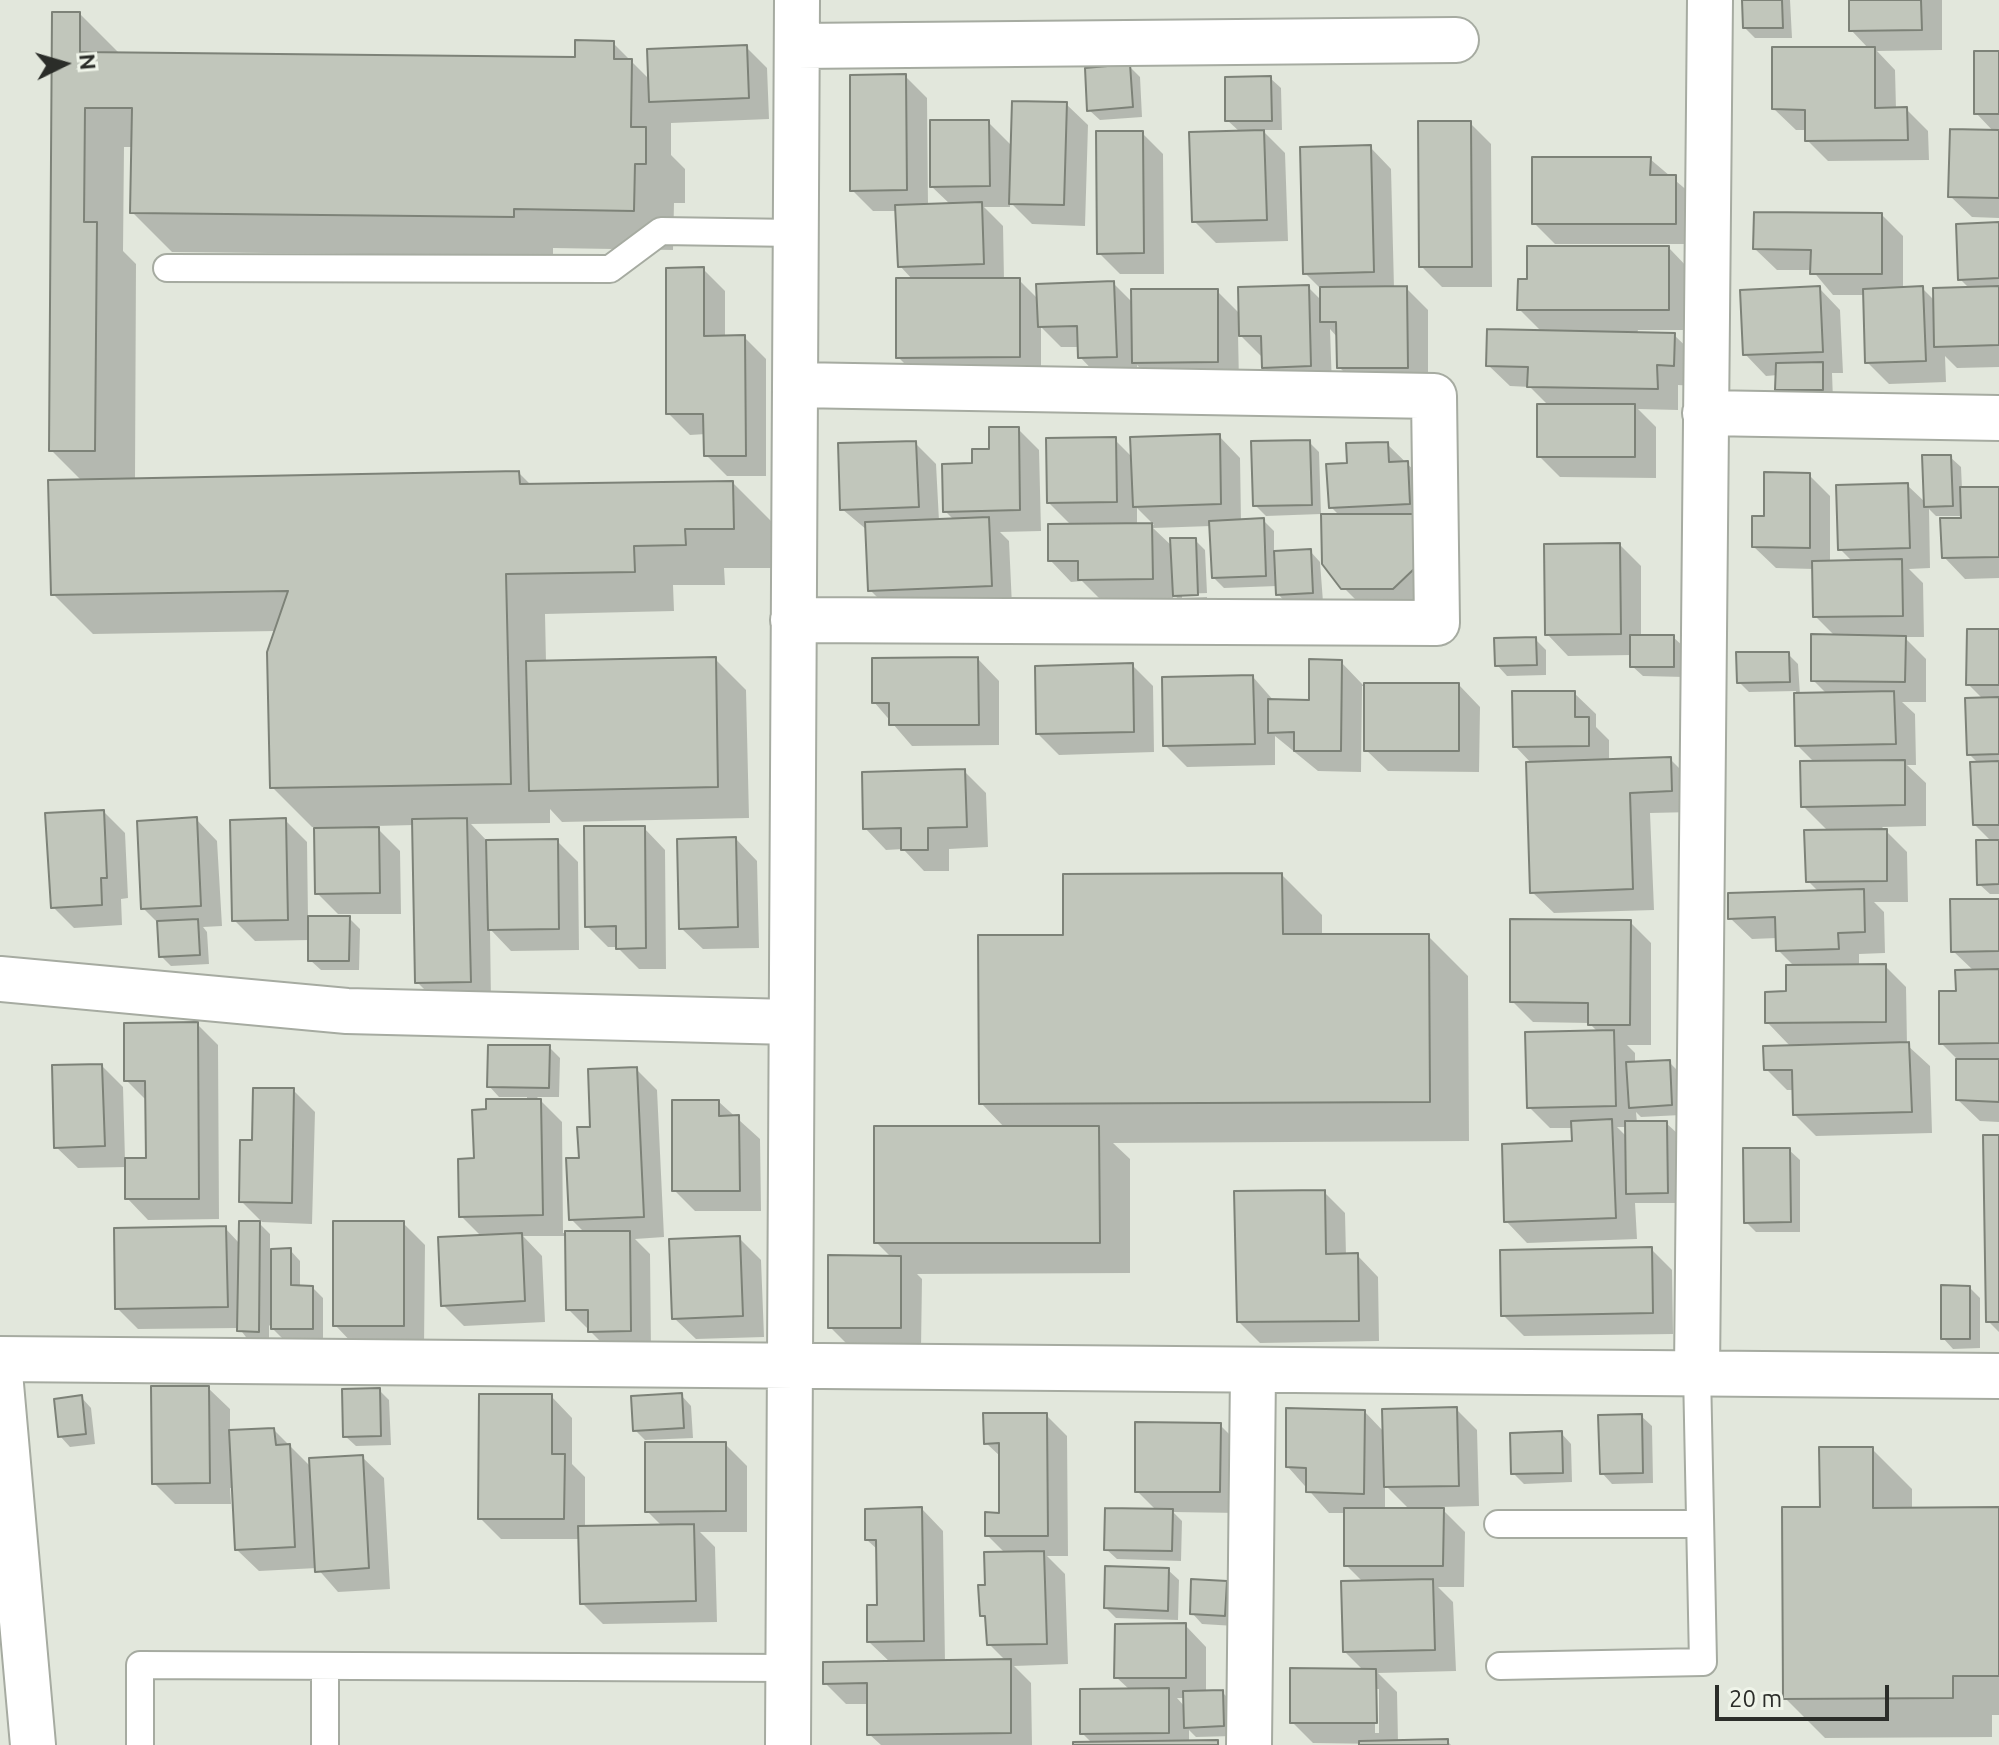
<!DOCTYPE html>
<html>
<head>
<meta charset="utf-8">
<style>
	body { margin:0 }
	#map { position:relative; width:1999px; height:1745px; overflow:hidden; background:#e2e7dc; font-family:Ubuntu,sans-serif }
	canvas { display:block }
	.north { position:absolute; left:24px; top:24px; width:80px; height:80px; -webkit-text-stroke:6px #eff4e9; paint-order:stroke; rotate:85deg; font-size:22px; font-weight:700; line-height:32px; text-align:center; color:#2b2d29 }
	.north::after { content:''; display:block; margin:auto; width:28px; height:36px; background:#2b2d29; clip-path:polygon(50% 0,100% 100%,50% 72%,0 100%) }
	.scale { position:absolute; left:1715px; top:1685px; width:174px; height:36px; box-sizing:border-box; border:4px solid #2b2d29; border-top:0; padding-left:10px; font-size:24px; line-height:28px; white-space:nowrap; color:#2b2d29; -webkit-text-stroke:6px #eff4e9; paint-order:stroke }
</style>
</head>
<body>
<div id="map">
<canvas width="1999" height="1745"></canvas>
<div class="north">N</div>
<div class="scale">20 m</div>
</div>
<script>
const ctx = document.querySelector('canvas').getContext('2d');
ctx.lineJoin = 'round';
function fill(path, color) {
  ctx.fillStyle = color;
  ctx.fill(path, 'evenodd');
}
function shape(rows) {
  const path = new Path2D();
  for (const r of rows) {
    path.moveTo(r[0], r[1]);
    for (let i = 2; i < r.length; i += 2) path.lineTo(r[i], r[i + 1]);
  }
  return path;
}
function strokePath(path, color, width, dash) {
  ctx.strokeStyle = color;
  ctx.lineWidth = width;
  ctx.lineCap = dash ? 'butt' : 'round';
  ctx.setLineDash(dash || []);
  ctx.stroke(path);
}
fill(shape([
	[1744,0,1790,0,1792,38,1755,38,1745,28],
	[1851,0,1942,0,1942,50,1877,51,1895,70,1896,109,1906,109,1928,131,1929,160,1828,161,1807,140,1807,130,1796,130,1774,109,1869,49,1851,30],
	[80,14,120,54,577,59,613,43,650,80,746,47,767,68,769,119,671,123,671,155,685,169,685,203,674,203,673,250,553,248,553,256,172,252,132,212,133,147,124,147,123,251,136,264,135,480,519,473,532,486,733,483,773,523,773,568,724,568,725,585,673,585,674,611,545,614,546,662,715,659,746,690,749,818,562,822,550,809,550,823,471,824,488,842,557,841,578,862,579,950,511,951,490,929,491,1003,439,1004,417,982,414,825,375,826,400,851,401,914,338,914,317,893,316,827,312,827,272,787,276,631,93,634,53,594,82,481,51,450],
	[1999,53,1999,218,1972,217,1950,196,1994,132,1976,113],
	[1129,66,1140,77,1142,117,1100,120,1089,110],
	[905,76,927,98,928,206,951,205,931,186,988,122,1012,146,1066,104,1088,125,1085,226,1032,224,1010,202,1010,207,984,207,1003,226,1004,280,1019,280,1039,300,1113,283,1133,303,1217,291,1241,315,1308,287,1322,301,1322,290,1305,273,1370,147,1391,169,1394,288,1406,288,1428,310,1428,388,1360,388,1339,367,1338,338,1330,329,1332,387,1285,388,1264,367,1263,358,1238,333,1239,383,1155,383,1137,365,1137,377,1101,379,1080,357,1080,347,1061,347,1041,327,1041,378,919,378,898,357,913,280,900,266,897,211,873,211,852,190],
	[1270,78,1281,88,1282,130,1262,130,1285,153,1288,241,1216,243,1194,221,1240,132,1227,120],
	[1470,123,1491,144,1492,287,1442,287,1421,266],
	[1142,133,1163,154,1164,274,1120,274,1099,253],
	[1650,159,1696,198,1697,244,1555,244,1534,223],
	[1882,215,1903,236,1903,289,1922,288,1935,301,1970,289,1960,279,1999,225,1999,367,1957,368,1945,356,1946,382,1889,384,1867,362,1865,295,1833,295,1812,270,1777,270,1755,249],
	[1669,248,1690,270,1690,330,1638,330,1637,334,1674,335,1696,356,1695,386,1678,385,1678,410,1638,409,1656,427,1656,478,1560,477,1539,456,1549,406,1530,387,1510,386,1488,365,1542,332,1519,309],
	[703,269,725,291,725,338,744,337,766,359,766,476,727,476,706,455,706,434,690,435,668,413],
	[1819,288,1840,310,1843,373,1832,373,1833,400,1788,400,1777,389,1778,375,1766,376,1745,354],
	[1018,429,1039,450,1041,531,1000,532,1009,541,1012,606,891,611,870,590,867,530,842,509,915,443,936,464,939,521,955,521,945,511,974,465],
	[1219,436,1240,458,1241,522,1263,520,1274,531,1274,553,1310,551,1320,562,1323,602,1288,605,1278,594,1277,586,1224,588,1214,578,1211,526,1153,528,1173,547,1195,540,1205,550,1207,593,1182,594,1182,598,1207,597,1207,605,1185,605,1173,594,1173,600,1101,600,1082,581,1071,582,1050,560,1072,526,1049,503,1115,440,1133,458],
	[1137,508,1154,525,1137,525],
	[1309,442,1319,452,1321,514,1266,516,1255,505],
	[1387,444,1428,484,1415,609,1365,609,1343,587,1340,516,1331,507,1349,465],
	[1950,457,1961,467,1962,489,1999,489,1999,578,1965,579,1944,557,1963,516,1936,516,1929,509,1930,568,1909,569,1923,583,1924,637,1904,637,1926,659,1926,702,1902,702,1915,714,1916,765,1907,765,1926,783,1926,826,1882,827,1907,852,1908,902,1874,902,1884,912,1885,953,1859,954,1859,966,1885,966,1906,987,1907,1045,1930,1066,1932,1133,1816,1136,1795,1115,1795,1090,1787,1090,1766,1069,1791,1047,1767,1022,1788,993,1794,966,1778,950,1777,938,1752,939,1730,918,1819,892,1808,881,1828,831,1803,806,1815,763,1797,745,1796,691,1749,692,1739,682,1788,654,1798,664,1800,695,1827,694,1813,680,1835,636,1815,616,1814,569,1776,568,1754,547,1766,518,1809,475,1830,496,1830,562,1853,562,1840,549,1907,485,1926,503],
	[1620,545,1641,566,1641,637,1673,637,1684,647,1684,677,1643,676,1632,666,1632,655,1568,656,1547,634],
	[1999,631,1999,894,1990,894,1979,884,1992,842,1975,825,1979,764,1969,754,1983,699,1968,684],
	[1535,639,1546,650,1546,675,1507,676,1497,665],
	[978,659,999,681,999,745,912,746,874,702],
	[1341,662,1363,685,1459,685,1480,707,1479,772,1388,771,1366,750,1366,686,1362,686,1361,772,1318,771,1275,736,1275,765,1187,767,1165,745,1253,677,1274,701,1311,702],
	[1132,665,1153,686,1154,752,1059,755,1038,734],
	[1574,693,1596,714,1596,727,1609,740,1609,761,1670,759,1692,781,1693,812,1650,813,1654,910,1554,913,1532,892,1532,764,1515,746],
	[964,771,986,793,988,847,949,849,949,871,924,871,903,849,886,850,865,828],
	[104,812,125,833,128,898,121,899,122,925,74,928,53,907],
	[196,819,217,841,222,926,203,927,207,932,209,964,171,966,161,956,159,924,143,908],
	[285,820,307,842,308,918,349,918,360,929,359,970,321,970,310,960,310,940,255,941,234,920],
	[644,828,665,850,666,969,639,969,617,947,608,947,587,926],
	[736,839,757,861,759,948,703,949,681,928],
	[1282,875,1322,915,1322,936,1428,936,1468,976,1469,1141,1113,1143,1130,1159,1130,1273,917,1274,922,1279,921,1349,851,1348,830,1327,891,1257,876,1242,1005,1128,981,1103,1065,937],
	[1999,901,1999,1122,1980,1121,1958,1100,1958,1060,1941,1043,1958,993,1974,971,1953,951],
	[1630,922,1651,943,1651,1045,1627,1045,1635,1053,1635,1064,1669,1062,1679,1072,1681,1115,1641,1117,1636,1112,1637,1123,1666,1123,1677,1133,1677,1203,1635,1203,1637,1239,1527,1243,1506,1221,1574,1143,1573,1128,1550,1128,1529,1107,1598,1032,1589,1023,1533,1022,1512,1001],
	[1617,1127,1627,1127,1627,1137],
	[197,1024,218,1045,219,1219,148,1220,127,1198,127,1167,78,1168,56,1147,102,1066,123,1087,125,1160,148,1160,147,1101,126,1080],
	[549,1047,560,1058,559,1097,537,1097,562,1122,563,1233,585,1233,571,1219,581,1160,593,1129,636,1069,657,1090,664,1237,635,1239,650,1254,651,1352,611,1352,568,1309,567,1236,523,1236,542,1256,545,1322,464,1326,443,1305,482,1237,461,1216,476,1160,527,1101,527,1097,499,1097,489,1086],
	[293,1090,315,1112,312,1224,262,1222,241,1201,254,1142],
	[719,1102,760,1139,761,1211,695,1211,674,1190],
	[1999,1137,1999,1332,1988,1321],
	[1789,1150,1800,1160,1800,1232,1756,1232,1746,1222],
	[1324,1192,1345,1213,1346,1256,1357,1255,1378,1277,1379,1341,1260,1343,1239,1322],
	[259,1223,270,1234,270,1251,290,1250,300,1261,300,1287,313,1288,323,1298,323,1339,283,1339,269,1325,269,1341,249,1341,239,1328,138,1329,117,1308,225,1228,240,1244],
	[403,1223,425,1245,424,1347,356,1347,335,1325],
	[739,1238,761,1260,764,1337,696,1339,674,1318],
	[1651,1249,1672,1270,1673,1334,1524,1336,1503,1315],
	[1970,1288,1980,1298,1980,1348,1953,1349,1943,1338],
	[208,1388,230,1409,230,1432,274,1430,312,1468,362,1457,384,1478,390,1589,338,1592,317,1568,259,1571,237,1550,234,1488,230,1488,231,1504,175,1504,154,1483],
	[379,1390,389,1400,391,1445,356,1446,345,1436],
	[681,1395,691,1406,693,1438,645,1440,635,1430],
	[551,1396,572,1418,572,1464,585,1477,585,1528,662,1526,647,1511,725,1444,747,1466,747,1532,700,1532,715,1547,717,1622,603,1624,582,1603,580,1539,501,1539,480,1518],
	[81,1397,91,1408,95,1444,70,1447,60,1436],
	[1456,1409,1477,1430,1479,1506,1440,1507,1465,1532,1464,1587,1438,1587,1453,1602,1456,1671,1378,1673,1397,1692,1398,1742,1447,1741,1451,1745,1313,1743,1292,1722,1364,1671,1345,1652,1363,1582,1346,1565,1346,1513,1329,1513,1288,1467,1365,1412,1384,1432],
	[1385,1485,1410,1510,1385,1510],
	[1375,1689,1379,1689,1379,1733,1375,1733],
	[1046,1415,1067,1436,1068,1556,1047,1556,1065,1574,1068,1664,1014,1666,1031,1683,1032,1745,881,1745,869,1734,869,1704,846,1704,825,1683,891,1663,869,1642,879,1607,878,1550,867,1540,922,1509,943,1531,945,1662,1006,1661,989,1644,988,1622,982,1615,987,1588,1006,1554,987,1535,1001,1515,1001,1457,986,1443],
	[1641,1416,1652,1426,1653,1483,1612,1484,1602,1473],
	[1220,1425,1241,1446,1240,1513,1173,1512,1182,1521,1181,1561,1117,1559,1106,1549,1157,1511,1137,1491],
	[1561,1433,1571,1444,1572,1482,1524,1484,1513,1473],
	[1872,1449,1912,1489,1912,1510,1999,1509,1999,1715,1992,1715,1992,1737,1825,1738,1785,1698,1822,1508],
	[1168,1570,1179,1580,1178,1620,1116,1618,1106,1608],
	[1226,1583,1236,1593,1235,1626,1202,1624,1192,1613],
	[1185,1625,1206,1647,1206,1692,1222,1692,1232,1702,1233,1736,1196,1737,1189,1730,1189,1743,1220,1745,1075,1745,1093,1744,1082,1733,1130,1690,1116,1677],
	[1177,1698,1185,1698,1185,1707]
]), '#0003');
const building = shape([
	[1742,0,1782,0,1783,28,1743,28,1742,0],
	[1849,0,1921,0,1922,30,1849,31,1849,0],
	[52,12,80,12,80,52,575,57,575,40,614,41,614,59,632,59,631,127,646,127,646,164,635,164,634,211,514,209,514,217,130,213,132,108,85,108,84,222,97,222,95,451,49,451,52,12],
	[747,45,749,98,649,102,647,49,747,45],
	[1772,47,1875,47,1875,108,1907,107,1908,140,1805,141,1805,110,1772,109,1772,47],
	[1974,51,1999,51,1999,114,1974,114,1974,51],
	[1130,64,1133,107,1087,111,1085,68,1130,64],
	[906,74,907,190,850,191,850,75,906,74],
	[1271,76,1272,121,1225,121,1225,77,1271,76],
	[1012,101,1067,102,1064,205,1009,204,1012,101],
	[930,120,989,120,990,186,930,187,930,120],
	[1418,121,1471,121,1472,267,1419,267,1418,121],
	[1950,129,1999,130,1999,198,1948,197,1950,129],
	[1264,130,1267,220,1192,222,1189,132,1264,130],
	[1096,131,1143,131,1144,253,1097,254,1096,131],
	[1371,145,1374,272,1303,274,1300,147,1371,145],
	[1532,157,1651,157,1650,175,1676,175,1676,224,1532,224,1532,157],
	[982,202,984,264,898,267,895,205,982,202],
	[1754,212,1882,213,1882,274,1810,274,1811,250,1753,249,1754,212],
	[1999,222,1999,278,1958,280,1956,224,1999,222],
	[1527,246,1669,246,1669,310,1517,310,1518,279,1527,279,1527,246],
	[704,267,704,336,745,335,746,456,704,456,703,414,666,414,666,268,704,267],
	[896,278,1020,278,1020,357,896,358,896,278],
	[1114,281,1117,357,1078,358,1077,326,1038,327,1036,284,1114,281],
	[1309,285,1311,366,1262,368,1261,336,1239,336,1238,287,1309,285],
	[1407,286,1408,368,1337,368,1336,322,1320,322,1320,287,1407,286],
	[1820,286,1823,352,1743,355,1740,290,1820,286],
	[1923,286,1926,361,1865,363,1863,289,1923,286],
	[1999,286,1999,345,1934,347,1933,288,1999,286],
	[1131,289,1218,289,1218,362,1132,363,1131,289],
	[1487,329,1675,333,1674,366,1657,365,1658,389,1527,387,1528,367,1486,366,1487,329],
	[1823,362,1823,390,1775,390,1776,363,1823,362],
	[1537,404,1635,404,1635,457,1537,457,1537,404],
	[989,427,1019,427,1020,510,943,512,942,464,972,463,972,449,989,449,989,427],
	[1220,434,1221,504,1133,507,1130,437,1220,434],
	[1116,437,1117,502,1047,503,1046,438,1116,437],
	[1310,440,1312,505,1253,506,1251,441,1310,440],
	[916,441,919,507,840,510,838,443,916,441],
	[1388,442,1389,462,1408,461,1410,504,1329,508,1326,464,1347,463,1346,443,1388,442],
	[1922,455,1951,455,1953,506,1924,507,1922,455],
	[519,471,520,484,733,481,734,529,685,529,686,545,634,546,635,572,506,574,511,784,270,788,267,652,288,591,51,595,48,480,519,471],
	[1764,472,1810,473,1810,548,1752,547,1752,516,1764,516,1764,472],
	[1908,483,1910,548,1838,550,1836,485,1908,483],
	[1960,487,1999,487,1999,557,1942,558,1940,518,1961,518,1960,487],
	[1321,514,1414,514,1414,569,1393,589,1341,589,1322,564,1321,514],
	[989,517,992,586,868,591,865,522,989,517],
	[1264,518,1266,576,1212,578,1209,521,1264,518],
	[1152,523,1153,579,1078,580,1078,561,1048,561,1048,524,1152,523],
	[1170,538,1196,538,1198,595,1173,596,1170,538],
	[1620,543,1621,634,1545,635,1544,544,1620,543],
	[1311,549,1313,593,1276,595,1274,551,1311,549],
	[1902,559,1903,616,1813,617,1812,561,1902,559],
	[1967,629,1999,629,1999,685,1966,685,1967,629],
	[1811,634,1906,636,1905,682,1811,681,1811,634],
	[1630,635,1674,635,1674,667,1630,667,1630,635],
	[1536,637,1537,665,1495,666,1494,638,1536,637],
	[1736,652,1789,652,1790,682,1737,683,1736,652],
	[716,657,718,787,529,791,526,661,716,657],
	[978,657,979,725,889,725,889,703,872,703,872,658,978,657],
	[1309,659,1342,660,1341,751,1294,751,1294,732,1268,733,1268,699,1309,700,1309,659],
	[1133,663,1134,732,1036,734,1035,666,1133,663],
	[1253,675,1255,744,1163,746,1162,677,1253,675],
	[1364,683,1459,683,1459,751,1364,751,1364,683],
	[1512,691,1575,691,1575,717,1589,717,1589,746,1513,747,1512,691],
	[1894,691,1896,744,1795,746,1794,693,1894,691],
	[1999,697,1999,754,1967,755,1965,698,1999,697],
	[1671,757,1672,791,1630,793,1633,889,1530,893,1526,762,1671,757],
	[1905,760,1905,805,1801,807,1800,761,1905,760],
	[1999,761,1999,825,1973,825,1970,762,1999,761],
	[965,769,967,827,928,828,928,850,901,850,901,828,863,829,862,772,965,769],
	[104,810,107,878,101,878,102,905,51,908,45,813,104,810],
	[197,817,201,906,141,909,137,821,197,817],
	[286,818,288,920,232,921,230,820,286,818],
	[467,818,471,982,415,983,412,819,467,818],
	[584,826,645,826,646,948,616,949,616,926,585,927,584,826],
	[379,827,380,893,315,894,314,828,379,827],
	[1887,829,1887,881,1806,882,1804,830,1887,829],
	[736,837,738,927,679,929,677,839,736,837],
	[558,839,559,929,488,930,486,840,558,839],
	[1976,840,1999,840,1999,884,1977,885,1976,840],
	[1282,873,1283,934,1429,934,1430,1102,979,1104,978,935,1063,935,1063,874,1282,873],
	[1864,889,1865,932,1838,933,1839,949,1776,951,1775,917,1728,919,1728,893,1864,889],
	[1950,899,1999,899,1999,951,1951,952,1950,899],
	[308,916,350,916,349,961,308,961,308,916],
	[198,919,200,955,159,957,157,921,198,919],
	[1510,919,1631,920,1630,1025,1588,1025,1588,1003,1510,1002,1510,919],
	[1886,964,1886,1022,1765,1023,1765,992,1786,991,1786,965,1886,964],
	[1999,969,1999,1043,1939,1044,1939,991,1956,991,1955,970,1999,969],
	[198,1022,199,1199,125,1199,125,1158,146,1158,145,1081,124,1081,124,1023,198,1022],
	[1614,1030,1616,1106,1527,1108,1525,1032,1614,1030],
	[1909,1042,1912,1112,1793,1115,1792,1070,1764,1070,1763,1046,1909,1042],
	[488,1045,550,1045,549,1088,487,1087,488,1045],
	[1956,1059,1999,1059,1999,1102,1956,1100,1956,1059],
	[1670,1060,1672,1105,1629,1108,1626,1062,1670,1060],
	[102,1064,105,1146,54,1148,52,1065,102,1064],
	[637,1067,644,1217,569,1220,566,1158,579,1158,577,1127,590,1127,588,1069,637,1067],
	[253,1088,294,1088,292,1203,239,1202,240,1140,252,1140,253,1088],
	[486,1099,541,1099,543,1215,459,1217,458,1159,474,1158,472,1110,486,1109,486,1099],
	[672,1100,719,1100,719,1116,739,1115,740,1191,672,1191,672,1100],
	[1612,1119,1616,1218,1504,1222,1502,1144,1572,1141,1571,1121,1612,1119],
	[1625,1121,1667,1121,1668,1193,1626,1194,1625,1121],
	[874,1126,1099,1126,1100,1243,874,1243,874,1126],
	[1983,1135,1999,1135,1999,1322,1986,1322,1983,1135],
	[1743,1148,1790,1148,1791,1222,1744,1223,1743,1148],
	[1325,1190,1326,1254,1358,1253,1359,1321,1237,1322,1234,1191,1325,1190],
	[239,1221,260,1221,259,1332,237,1331,239,1221],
	[333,1221,404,1221,404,1326,333,1326,333,1221],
	[226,1226,228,1307,115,1309,114,1228,226,1226],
	[565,1231,630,1231,631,1331,588,1332,588,1310,566,1310,565,1231],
	[522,1233,525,1301,441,1306,438,1237,522,1233],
	[740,1236,743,1316,672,1319,669,1239,740,1236],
	[1652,1247,1653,1313,1501,1316,1500,1250,1652,1247],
	[291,1248,291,1285,313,1286,313,1329,271,1329,271,1249,291,1248],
	[828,1255,901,1256,901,1328,828,1328,828,1255],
	[1941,1285,1970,1286,1970,1339,1941,1339,1941,1285],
	[151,1386,209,1386,210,1483,152,1484,151,1386],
	[380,1388,381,1436,343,1437,342,1389,380,1388],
	[682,1393,684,1428,633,1431,631,1396,682,1393],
	[479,1394,552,1394,552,1454,565,1454,564,1519,478,1519,479,1394],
	[82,1395,86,1434,58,1437,54,1399,82,1395],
	[1457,1407,1459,1486,1384,1487,1382,1409,1457,1407],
	[1286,1408,1365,1410,1364,1494,1306,1492,1306,1468,1286,1467,1286,1408],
	[983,1413,1047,1413,1048,1536,985,1536,985,1512,999,1513,999,1443,984,1444,983,1413],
	[1642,1414,1643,1473,1600,1474,1598,1415,1642,1414],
	[1135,1422,1221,1423,1220,1492,1135,1492,1135,1422],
	[274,1428,276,1445,290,1444,295,1547,235,1550,229,1430,274,1428],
	[1562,1431,1563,1473,1511,1474,1510,1433,1562,1431],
	[645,1442,726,1442,726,1511,645,1512,645,1442],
	[1819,1447,1873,1447,1873,1508,1999,1507,1999,1676,1953,1676,1953,1698,1783,1699,1782,1507,1820,1507,1819,1447],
	[363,1455,369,1568,315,1572,309,1458,363,1455],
	[922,1507,924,1641,867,1642,867,1605,877,1605,876,1540,865,1540,865,1509,922,1507],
	[1105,1508,1173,1509,1172,1551,1104,1550,1105,1508],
	[1344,1508,1444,1508,1443,1566,1344,1566,1344,1508],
	[694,1524,696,1601,580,1604,578,1526,694,1524],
	[1044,1551,1047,1644,987,1645,985,1616,980,1616,978,1585,985,1585,984,1552,1044,1551],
	[1105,1566,1169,1568,1168,1611,1104,1608,1105,1566],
	[1191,1579,1227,1581,1225,1616,1190,1614,1191,1579],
	[1433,1579,1435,1650,1343,1652,1341,1581,1433,1579],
	[1186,1623,1186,1678,1114,1678,1115,1624,1186,1623],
	[1011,1659,1011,1733,867,1735,867,1683,823,1684,823,1662,1011,1659],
	[1290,1668,1376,1669,1377,1723,1290,1723,1290,1668],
	[1169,1688,1169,1733,1080,1734,1080,1689,1169,1688],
	[1223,1690,1224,1726,1184,1728,1183,1691,1223,1690],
	[1448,1739,1448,1745,1359,1745,1359,1741,1448,1739],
	[1218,1740,1218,1745,1073,1745,1073,1742,1218,1740]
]);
fill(building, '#c1c6bb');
strokePath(building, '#7d8278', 2);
const lane = shape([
	[167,268,610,269,661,231,795,233],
	[1498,1524,1700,1524],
	[1500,1666,1703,1662,1697,1372],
	[140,1745,140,1665,789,1668],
	[325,1745,325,1666]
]);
const street = shape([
	[797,46,1456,40],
	[1705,413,1999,418],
	[793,620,1437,623,1434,396,795,385],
	[0,979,347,1011,791,1022],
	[0,1359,1999,1376],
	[1697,1372,1710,0],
	[0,1373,33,1745],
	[788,1745,797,0],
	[1249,1745,1253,1372]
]);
strokePath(lane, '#a6aba1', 30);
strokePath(street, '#a6aba1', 48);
strokePath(lane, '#fff', 26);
strokePath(street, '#fff', 44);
</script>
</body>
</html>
